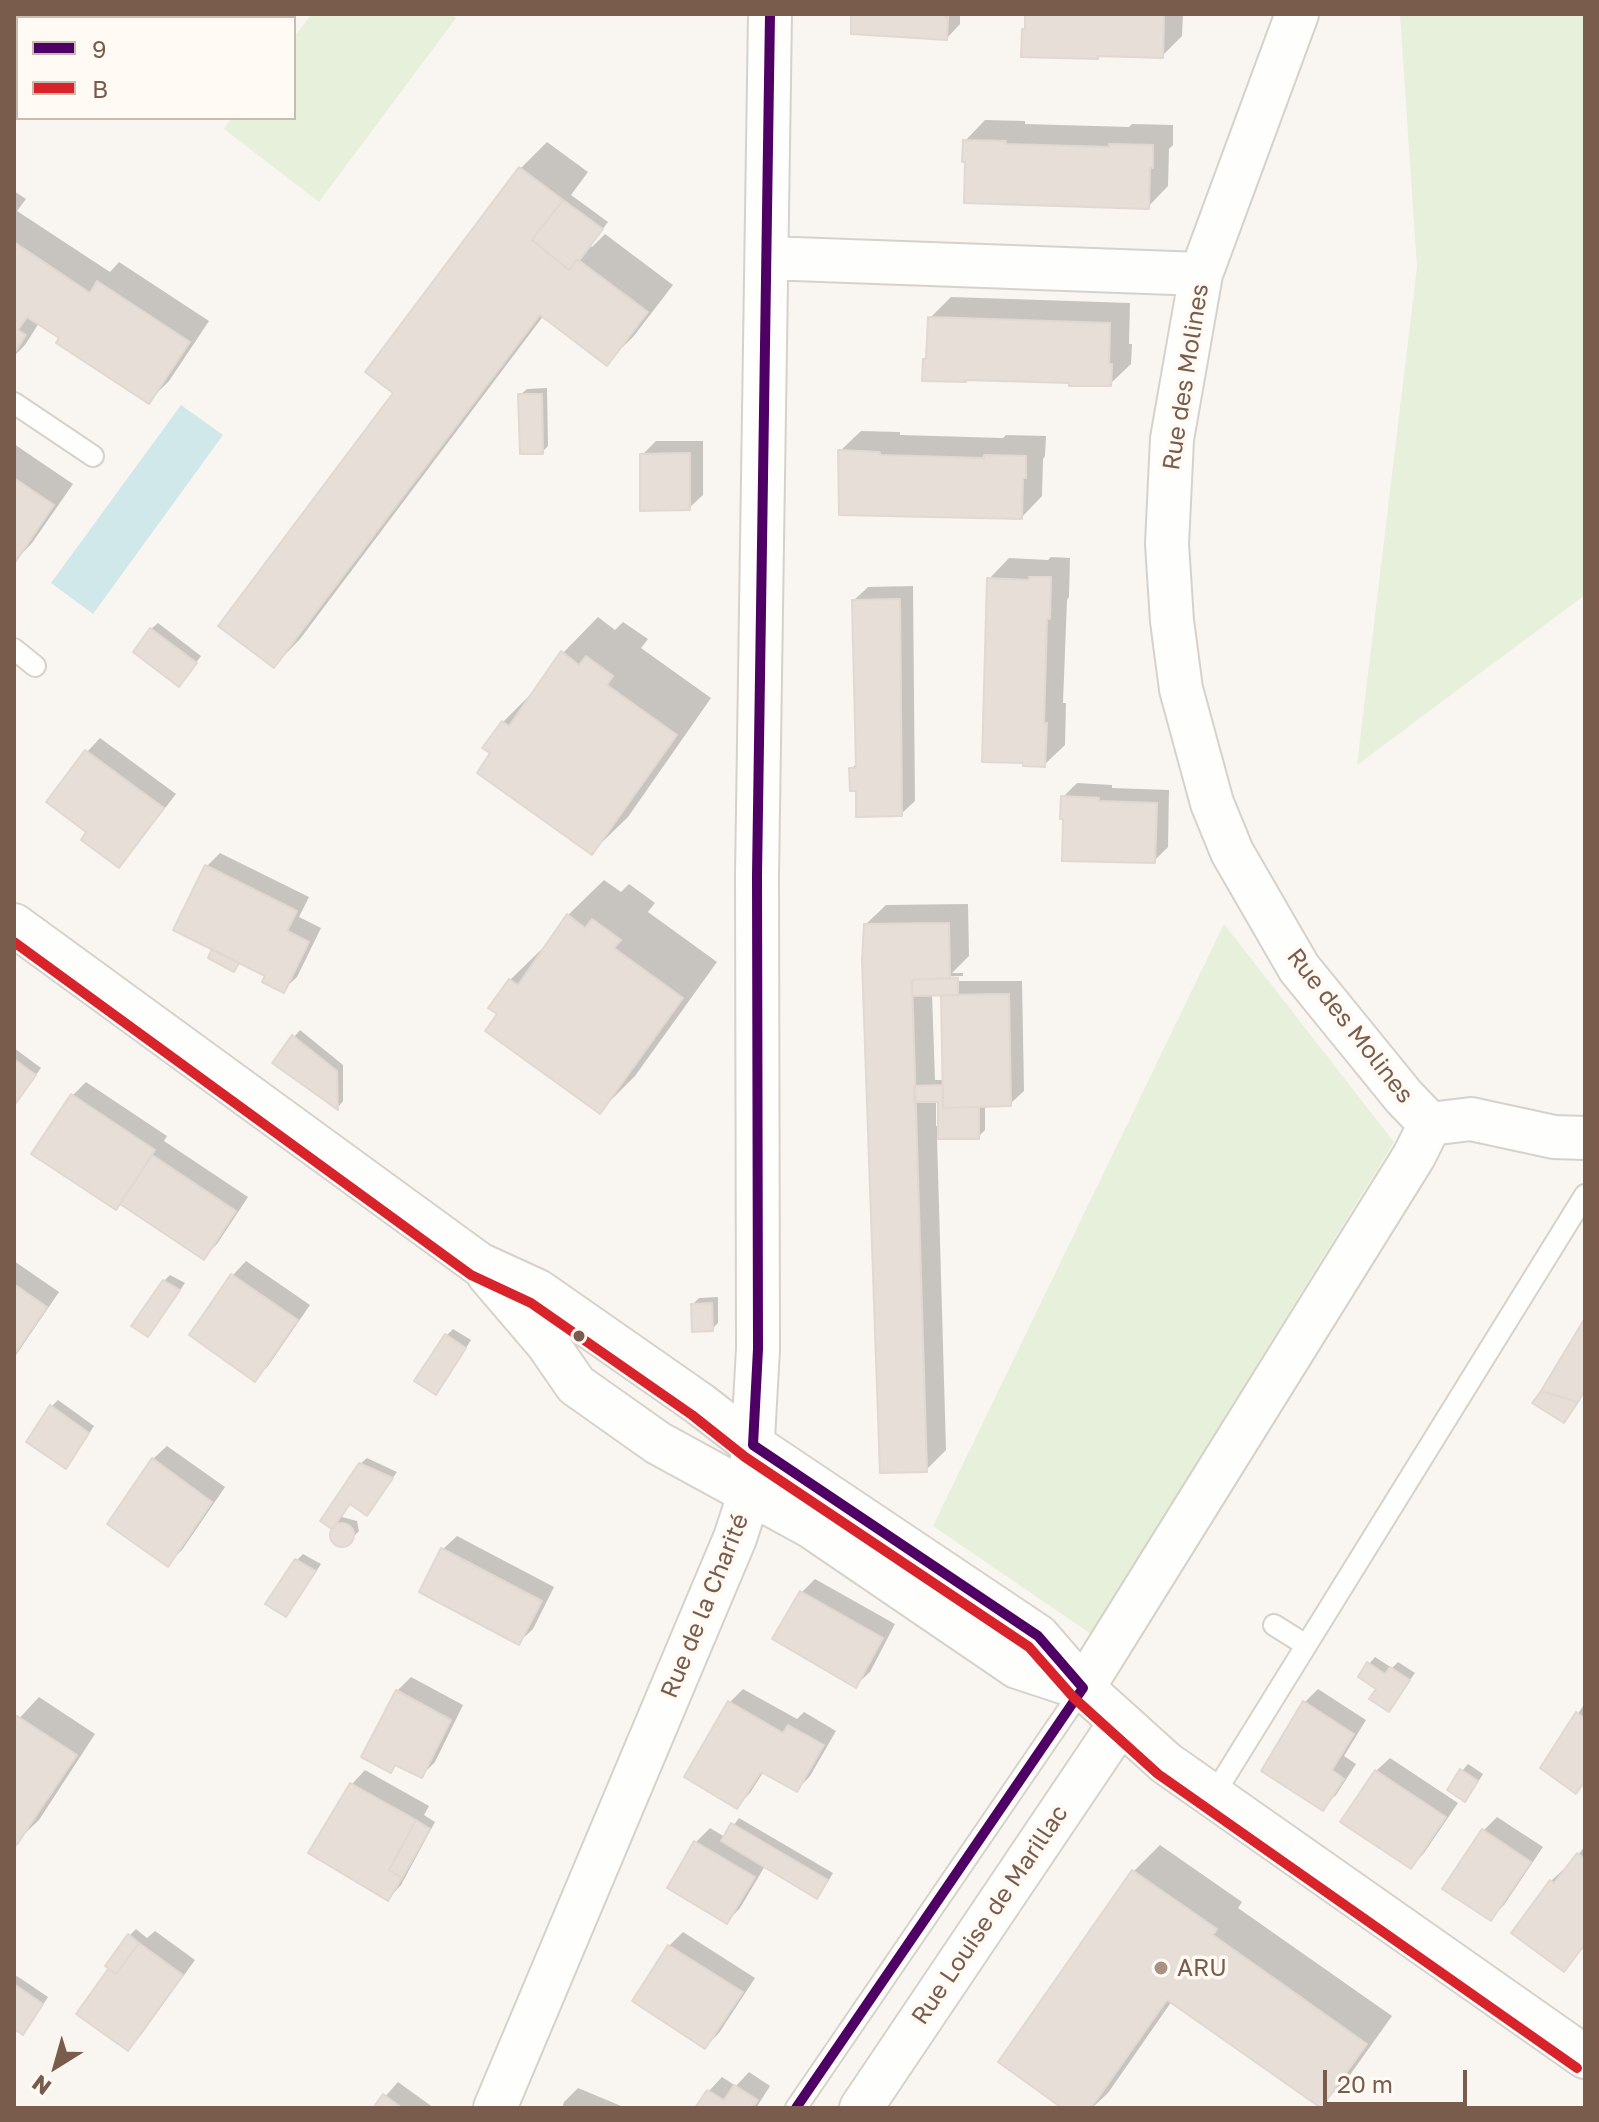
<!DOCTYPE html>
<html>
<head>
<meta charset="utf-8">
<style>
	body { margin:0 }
	#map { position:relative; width:1599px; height:2122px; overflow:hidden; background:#f9f5f0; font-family:"Golos Text",sans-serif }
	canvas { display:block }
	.frame { position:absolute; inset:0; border:16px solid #7a5c4d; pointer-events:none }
	.legend { position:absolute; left:16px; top:16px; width:280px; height:104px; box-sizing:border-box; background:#fffaf3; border:2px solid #cabbb1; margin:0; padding:10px 14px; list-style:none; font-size:24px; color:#7a5c4d }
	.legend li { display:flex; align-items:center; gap:16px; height:40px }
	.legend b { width:40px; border:2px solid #cabbb1 }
	.north { position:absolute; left:16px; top:2026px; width:80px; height:80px; -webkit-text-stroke:6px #fffaf3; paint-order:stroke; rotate:217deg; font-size:22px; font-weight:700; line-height:32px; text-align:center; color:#7a5c4d }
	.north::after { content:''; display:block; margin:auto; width:28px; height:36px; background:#7a5c4d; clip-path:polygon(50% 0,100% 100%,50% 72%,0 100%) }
	.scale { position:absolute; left:1323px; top:2070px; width:144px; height:36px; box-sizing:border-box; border:4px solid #7a5c4d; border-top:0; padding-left:10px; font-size:24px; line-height:28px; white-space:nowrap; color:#7a5c4d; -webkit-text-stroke:6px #fffaf3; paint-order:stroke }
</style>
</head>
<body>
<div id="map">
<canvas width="1599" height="2122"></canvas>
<div class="frame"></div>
<ul class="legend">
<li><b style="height:10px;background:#4f0064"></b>9</li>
<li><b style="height:10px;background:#d8232a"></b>B</li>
</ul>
<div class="north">N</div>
<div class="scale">20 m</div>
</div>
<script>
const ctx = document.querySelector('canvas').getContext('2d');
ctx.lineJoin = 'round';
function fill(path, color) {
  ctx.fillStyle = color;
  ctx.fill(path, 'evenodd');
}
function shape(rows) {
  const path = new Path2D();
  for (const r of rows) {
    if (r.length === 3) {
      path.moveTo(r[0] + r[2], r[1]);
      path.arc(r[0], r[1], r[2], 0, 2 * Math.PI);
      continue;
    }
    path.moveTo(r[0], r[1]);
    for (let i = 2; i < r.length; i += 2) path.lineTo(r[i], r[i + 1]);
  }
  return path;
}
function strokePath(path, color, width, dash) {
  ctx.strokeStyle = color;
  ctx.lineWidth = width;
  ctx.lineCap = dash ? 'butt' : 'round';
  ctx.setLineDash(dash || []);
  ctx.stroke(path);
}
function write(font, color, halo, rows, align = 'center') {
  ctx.font = font + ' "Golos Text",sans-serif';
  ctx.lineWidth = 7;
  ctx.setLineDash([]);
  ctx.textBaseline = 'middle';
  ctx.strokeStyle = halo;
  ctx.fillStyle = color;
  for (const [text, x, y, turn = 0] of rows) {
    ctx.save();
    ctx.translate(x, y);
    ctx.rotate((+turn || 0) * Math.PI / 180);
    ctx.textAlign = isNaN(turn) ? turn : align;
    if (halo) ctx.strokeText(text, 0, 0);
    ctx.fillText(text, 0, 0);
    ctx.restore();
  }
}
fill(shape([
	[312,14,451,14,456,18,319,202,224,129,232,118,294,118,294,37],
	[1400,14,1585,14,1585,595,1357,765,1417,267],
	[1224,924,1394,1142,1091,1634,933,1526]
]), '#e7f0db');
fill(shape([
	[181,405,223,435,93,614,51,583]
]), '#d0e8ea');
fill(shape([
	[44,14,225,14,226,18,46,18],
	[853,14,960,14,960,24,947,38],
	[1026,14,1183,14,1182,36,1162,56,1101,54,1097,57],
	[985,120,1025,121,1025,124,1129,127,1132,124,1173,125,1173,145,1169,149,1168,186,1148,207,965,141],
	[547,142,588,172,571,195,608,222,590,246,592,247,605,234,673,285,633,337,606,363,544,315,300,639,274,666,396,392,368,372,521,168],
	[14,191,26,199,17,211,110,272,119,262,209,321,169,381,149,401,39,323,25,345,14,356],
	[951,297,1130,303,1129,344,1132,344,1131,364,1110,384,1071,381,925,359,928,356,930,318],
	[547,388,548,446,542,452,520,395,527,389],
	[861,431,900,432,900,435,1003,438,1006,435,1046,436,1045,456,1043,459,1042,496,1022,517,840,451],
	[656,441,703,441,703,495,689,508,642,455],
	[14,444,73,484,32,543,14,562],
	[1051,557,1070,558,1069,597,1067,600,1063,703,1066,703,1065,745,1044,765,1025,761,989,579,1009,558,1048,560],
	[913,586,915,801,901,814,858,789,851,769,857,763,854,600,868,587],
	[598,617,615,630,623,622,648,639,641,648,711,698,628,817,592,852,493,753,503,722,539,686,563,653],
	[158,623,201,656,185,678,151,629],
	[100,738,176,794,132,851,119,865,87,752],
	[1077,783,1112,785,1112,788,1169,790,1168,847,1154,861,1063,797],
	[220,853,309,897,299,917,321,928,297,977,283,990,267,975,241,962,234,969,214,949,206,867],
	[604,880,621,892,629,884,655,903,648,912,717,962,635,1076,600,1111,500,1013,510,980,546,945,568,915],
	[968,904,969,956,952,973,963,973,963,976,932,977,932,981,1022,981,1024,1091,1010,1104,985,1105,985,1130,978,1137,937,1137,946,1450,926,1470,865,925,886,905],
	[932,993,943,993,945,1080,935,1080],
	[936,1100,940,1100,940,1126,936,1126],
	[300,1030,343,1065,343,1101,338,1107,294,1037],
	[14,1048,41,1068,14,1105],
	[86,1082,167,1136,164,1141,248,1197,217,1244,203,1257,121,1202,73,1095],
	[14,1261,59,1292,14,1358],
	[246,1261,310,1305,268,1366,255,1379,192,1334,233,1275],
	[170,1275,185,1283,154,1328,164,1281],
	[718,1297,718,1323,712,1329,693,1304,699,1298],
	[453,1329,471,1340,442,1386,417,1381,447,1335],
	[58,1400,94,1426,72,1460,65,1466,52,1406],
	[167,1446,225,1487,182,1550,168,1564,153,1459],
	[367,1458,397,1472,367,1514,351,1503,342,1517,357,1521,359,1531,346,1544,339,1545,334,1540,332,1534,335,1528,323,1520,360,1464],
	[457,1536,554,1587,533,1629,519,1642,443,1549],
	[303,1554,321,1564,292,1608,297,1560],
	[815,1579,895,1624,870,1672,856,1685,802,1592],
	[1375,1657,1392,1668,1398,1662,1415,1673,1388,1710,1369,1664],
	[411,1677,463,1705,435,1762,422,1775,398,1764,391,1770,397,1691],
	[743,1689,797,1719,804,1712,836,1731,810,1776,797,1790,764,1771,750,1793,737,1806,730,1702],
	[1318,1689,1366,1720,1344,1756,1356,1764,1336,1795,1322,1808,1305,1702],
	[39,1697,95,1734,39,1820,14,1844,14,1724],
	[1585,1703,1585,1782,1576,1791,1543,1767],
	[1390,1758,1458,1803,1424,1853,1411,1867,1376,1771],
	[1468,1764,1483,1774,1471,1793,1462,1771],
	[365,1770,429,1806,424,1815,435,1822,401,1885,388,1899,311,1852,352,1784],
	[1497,1817,1543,1847,1504,1905,1490,1919,1484,1830],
	[739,1818,833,1873,823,1890,817,1897,765,1866,740,1908,727,1922,669,1887,696,1842,710,1828,725,1837],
	[1160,1845,1242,1902,1238,1908,1392,2016,1347,2079,1321,2105,1172,2001,1108,2093,1092,2108,1066,2108,1001,2062,1134,1871],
	[1585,1846,1585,1946,1564,1969,1551,1881,1565,1868,1567,1869],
	[136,1929,147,1938,155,1931,195,1960,141,2035,127,2048,78,2013,111,1968,129,1936],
	[683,1932,755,1978,719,2033,705,2047,669,1946],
	[17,1976,48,1997,29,2026,23,2033,14,2027,14,1978],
	[749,2072,770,2086,756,2108,697,2108,709,2091,722,2077,736,2086],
	[398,2082,434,2108,375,2108],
	[578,2088,626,2108,562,2108,564,2102]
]), '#0003');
const building = shape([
	[42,14,222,14,211,18,43,18,42,14],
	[851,14,945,14,945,18,948,17,947,40,851,34,851,14],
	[1025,14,1164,14,1163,58,1098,56,1098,59,1021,57,1022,29,1025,29,1025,14],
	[963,140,1006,141,1005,144,1109,147,1109,144,1153,145,1153,168,1150,167,1149,209,964,203,965,162,962,162,963,140],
	[519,167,563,200,532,240,569,270,577,259,648,312,607,366,540,315,274,668,218,626,393,393,365,372,519,167],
	[563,200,603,229,579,261,577,259,569,270,532,240,563,200],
	[14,242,90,293,97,281,190,342,149,404,56,343,59,338,27,317,18,330,26,335,14,354,14,242],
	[928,317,1110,323,1109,364,1112,364,1111,386,1069,386,1069,383,965,380,966,382,922,381,923,359,926,359,928,317],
	[518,394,542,394,543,454,520,454,518,394],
	[838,450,880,452,880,455,984,458,984,455,1026,456,1026,478,1023,478,1022,519,839,515,838,450],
	[690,453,690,510,640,511,640,454,690,453],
	[14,478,54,505,14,564,14,478],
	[1029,577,1051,577,1050,619,1047,619,1044,723,1047,723,1045,767,1023,766,1023,763,982,762,987,578,1029,580,1029,577],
	[900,599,902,816,856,817,856,791,850,791,849,768,856,768,852,600,900,599],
	[150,628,197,663,179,687,133,652,150,628],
	[561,651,579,665,586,656,613,676,607,685,677,735,592,855,477,773,490,753,482,748,502,721,509,726,561,651],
	[85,750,164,808,119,868,81,840,86,832,46,802,85,750],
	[1061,796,1099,798,1099,801,1157,803,1155,863,1062,861,1063,819,1060,819,1061,796],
	[205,865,297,911,287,931,309,942,284,993,262,982,265,976,173,930,205,865],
	[567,914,585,928,592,919,621,940,614,948,683,998,600,1114,485,1031,497,1014,488,1008,509,979,518,985,567,914],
	[949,923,950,978,912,980,927,1472,880,1473,862,960,864,924,949,923],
	[212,949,239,963,234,972,208,958,212,949],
	[958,978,958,995,912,996,912,980,958,978],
	[1009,994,1011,1106,943,1108,941,995,1009,994],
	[292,1035,337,1071,338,1110,272,1063,292,1035],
	[14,1059,36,1075,14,1106,14,1059],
	[943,1085,943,1108,979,1107,979,1139,938,1139,938,1102,914,1102,914,1086,943,1085],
	[71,1094,155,1150,116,1210,31,1154,71,1094],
	[152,1155,236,1211,204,1260,120,1204,152,1155],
	[231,1274,298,1320,255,1382,189,1335,231,1274],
	[163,1280,180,1290,148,1337,131,1326,163,1280],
	[14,1284,47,1307,14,1355,14,1284],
	[712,1303,713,1331,692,1332,691,1304,712,1303],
	[1585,1318,1585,1390,1578,1402,1541,1391,1585,1318],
	[445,1334,466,1348,436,1395,414,1381,445,1334],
	[1541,1391,1578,1402,1564,1423,1532,1403,1541,1391],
	[50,1405,89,1433,66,1469,26,1442,50,1405],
	[152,1458,212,1502,168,1567,107,1524,152,1458],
	[359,1463,393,1478,367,1516,350,1504,332,1529,320,1521,359,1463],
	[342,1535,12],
	[441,1548,542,1601,519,1645,419,1592,441,1548],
	[295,1559,316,1571,286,1617,265,1604,295,1559],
	[800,1591,883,1638,856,1688,772,1639,800,1591],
	[1367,1662,1385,1674,1390,1667,1410,1680,1389,1712,1369,1699,1376,1689,1358,1677,1367,1662],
	[396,1690,451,1720,422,1778,395,1765,391,1773,361,1757,396,1690],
	[728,1701,783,1733,788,1725,824,1745,797,1792,761,1772,737,1809,684,1777,728,1701],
	[1303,1701,1354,1734,1332,1770,1344,1779,1323,1811,1261,1771,1303,1701],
	[1576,1712,1585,1719,1585,1781,1576,1794,1540,1768,1576,1712],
	[17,1716,77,1755,18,1843,14,1847,14,1721,17,1716],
	[1460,1769,1478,1781,1465,1802,1447,1790,1460,1769],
	[1375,1770,1446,1817,1411,1869,1340,1822,1375,1770],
	[350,1783,416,1820,389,1870,402,1878,388,1901,308,1853,350,1783],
	[416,1820,430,1829,402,1878,389,1870,416,1820],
	[731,1823,828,1880,817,1899,721,1841,731,1823],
	[1482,1829,1531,1862,1491,1921,1442,1889,1482,1829],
	[694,1841,755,1877,727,1924,667,1888,694,1841],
	[1577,1853,1585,1859,1585,1944,1564,1972,1511,1933,1550,1880,1554,1883,1577,1853],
	[1132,1870,1217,1929,1213,1935,1367,2044,1321,2108,1167,2000,1091,2108,1062,2108,998,2062,1132,1870],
	[128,1934,139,1943,116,1974,105,1966,128,1934],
	[139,1943,183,1975,128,2051,76,2014,108,1969,116,1974,139,1943],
	[668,1945,743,1992,705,2049,632,2001,668,1945],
	[14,1984,43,2004,23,2035,14,2029,14,1984],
	[734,2085,758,2100,753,2108,695,2108,707,2090,724,2100,734,2085],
	[383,2094,402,2108,373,2108,383,2094]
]);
fill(building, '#e6ded7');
strokePath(building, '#e2d8d2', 2);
const lane = shape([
	[14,403,93,456],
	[14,649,35,666],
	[1274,1625,1306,1645],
	[1213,1796,1585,1195],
	[796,2108,1083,1688]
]);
const street = shape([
	[1297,14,1201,274,1172,439,1167,544,1172,621,1181,689,1212,803,1232,852,1299,968,1404,1097,1430,1124],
	[767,258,1201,274],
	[14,925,479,1264,538,1291,700,1404,753,1445,1038,1636,1083,1688,1166,1763,1585,2057],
	[1430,1124,1471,1119,1554,1137,1585,1138],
	[488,1274,547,1343,576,1385,658,1443,810,1526,1017,1667,1081,1688],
	[1083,1688,1414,1156,1430,1124],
	[495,2108,735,1538,750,1492,758,1349,757,875,770,14],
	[861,2108,1120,1723]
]);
strokePath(lane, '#d7d1cb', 24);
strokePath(street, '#d7d1cb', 46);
strokePath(lane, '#fefefd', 20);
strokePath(street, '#fefefd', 42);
strokePath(shape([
	[753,1445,758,1349,757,875,770,14],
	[753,1445,1038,1636,1083,1688],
	[796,2108,1083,1688]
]), '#4f0064', 10);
strokePath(shape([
	[14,942,471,1275,531,1303,692,1415,745,1457,1029,1647,1074,1698,1158,1774,1577,2068]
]), '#d8232a', 10);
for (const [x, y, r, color] of [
	[579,1336,7,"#7a5c4d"],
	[1161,1968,8,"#a69286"]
]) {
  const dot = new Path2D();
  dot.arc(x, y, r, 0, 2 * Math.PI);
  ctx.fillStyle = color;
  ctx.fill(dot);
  strokePath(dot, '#fffaf3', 3);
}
write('24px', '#7a5c4d', '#fffaf3', [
	["Rue des Molines",1186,377,-81],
	["Rue des Molines",1350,1026,52],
	["Rue de la Charité",705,1606,-68],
	["Rue Louise de Marillac",990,1915,-56]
]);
write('24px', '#7a5c4d', '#fffaf3', [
	["ARU",1177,1968]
], 'left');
</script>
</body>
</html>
